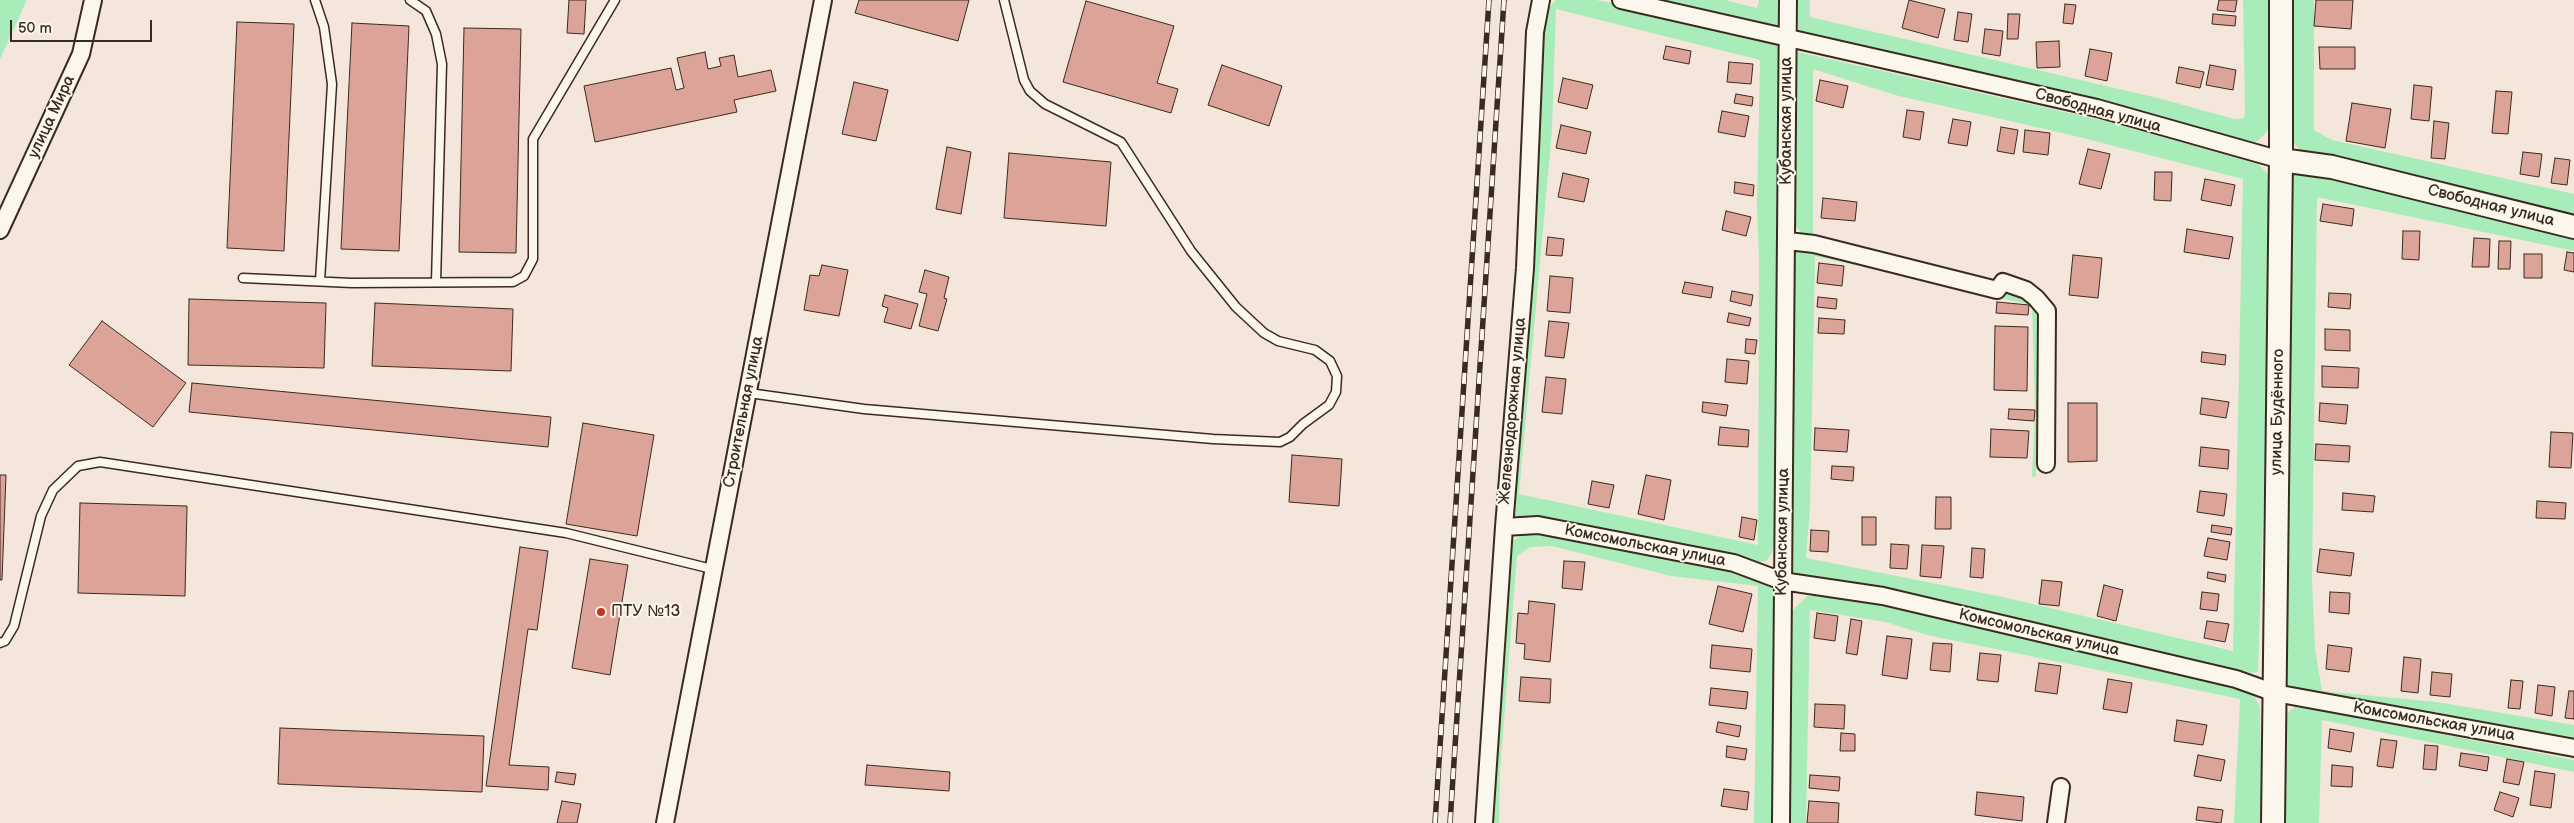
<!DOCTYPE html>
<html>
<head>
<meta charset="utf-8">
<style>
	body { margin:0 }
	#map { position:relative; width:2574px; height:823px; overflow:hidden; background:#f5e6db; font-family:"Balsamiq Sans",sans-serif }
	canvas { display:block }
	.scale { position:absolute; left:10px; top:20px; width:142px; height:22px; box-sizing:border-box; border:2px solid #3b2a1e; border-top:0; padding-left:6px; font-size:15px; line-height:18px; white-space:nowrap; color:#3b2a1e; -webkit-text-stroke:4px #fbf7ec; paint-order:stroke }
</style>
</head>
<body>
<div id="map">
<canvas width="2574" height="823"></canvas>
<div class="scale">50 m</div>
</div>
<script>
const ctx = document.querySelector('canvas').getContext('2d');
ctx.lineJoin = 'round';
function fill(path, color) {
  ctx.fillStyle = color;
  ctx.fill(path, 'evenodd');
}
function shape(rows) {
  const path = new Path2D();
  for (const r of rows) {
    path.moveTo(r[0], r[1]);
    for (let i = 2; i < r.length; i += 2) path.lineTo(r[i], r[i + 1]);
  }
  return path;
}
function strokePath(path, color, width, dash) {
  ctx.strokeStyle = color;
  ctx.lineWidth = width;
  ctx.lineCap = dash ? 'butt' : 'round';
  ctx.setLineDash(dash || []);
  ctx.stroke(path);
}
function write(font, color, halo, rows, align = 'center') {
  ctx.font = font + ' "Balsamiq Sans",sans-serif';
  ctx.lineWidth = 4;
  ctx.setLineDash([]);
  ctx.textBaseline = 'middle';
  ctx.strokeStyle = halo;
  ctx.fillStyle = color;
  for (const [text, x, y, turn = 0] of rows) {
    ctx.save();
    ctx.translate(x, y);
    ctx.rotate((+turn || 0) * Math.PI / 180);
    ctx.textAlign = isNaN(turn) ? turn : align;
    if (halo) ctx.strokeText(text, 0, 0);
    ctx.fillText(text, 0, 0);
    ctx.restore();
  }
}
fill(shape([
	[0,0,27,0,0,59],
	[1556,0,1596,0,1612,3,1780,43,1777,458,1774,542,1772,553,1766,561,1749,563,1592,530,1514,518,1510,510,1541,25,1547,10],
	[1556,9,1760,60,1757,203,1759,264,1758,545,1519,494,1552,130],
	[1645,0,1725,0,1757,8,1759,0,1780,0,1780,32],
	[1798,0,1810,0,1810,17,2162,99,2234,119,2244,118,2245,111,2243,0,2271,0,2271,122,2266,133,2256,142,2239,141,2104,101,1798,33],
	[2291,0,2314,0,2314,130,2332,140,2574,194,2574,217,2303,154,2293,142,2292,124],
	[1798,52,2105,121,2258,164,2268,174,2270,196,2267,398,2258,672,2251,673,2185,660,1860,584,1844,584,1792,575,1789,566,1794,247,1906,268,2023,297,2034,304,2041,318,2036,476,2032,477,2035,410,2032,305,1815,256,1810,509,1806,558,2003,597,2233,651,2243,179,2071,135,1895,95,1813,69,1813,235,1803,234,1796,227,1793,208],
	[2292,174,2311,175,2574,234,2574,251,2317,197,2312,579,2315,648,2322,691,2437,702,2574,725,2574,741,2286,691],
	[1523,535,1551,536,1677,556,1769,579,1776,596,1773,823,1754,823,1758,586,1671,576,1552,546,1530,547,1517,556,1500,771,1499,823,1490,823,1511,541],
	[1807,596,1843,596,1903,609,2217,681,2252,691,2260,707,2262,823,2234,823,2240,699,1927,635,1886,622,1810,610,1806,823,1787,823,1792,611],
	[2295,707,2314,709,2574,760,2574,772,2322,720,2319,823,2285,823,2286,714]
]), '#a8edb9');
const building = shape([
	[569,0,586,0,584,34,567,33,569,0],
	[859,0,969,0,958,41,855,13,859,0],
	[1909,0,1945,9,1938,38,1902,28,1909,0],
	[2219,0,2237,0,2235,12,2217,10,2219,0],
	[2316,0,2353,0,2351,29,2314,26,2316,0],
	[1086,1,1174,26,1157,83,1178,89,1171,113,1063,82,1086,1],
	[2065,4,2076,5,2073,24,2063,23,2065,4],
	[1958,12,1972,14,1968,42,1954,40,1958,12],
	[2008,14,2020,14,2018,39,2007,39,2008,14],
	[2213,14,2236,16,2235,26,2212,24,2213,14],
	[237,22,294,24,284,251,227,248,237,22],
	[352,23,409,26,399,251,341,249,352,23],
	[464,28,521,29,516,253,459,252,464,28],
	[1985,29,2003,31,2000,56,1982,53,1985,29],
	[2059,41,2060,67,2037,68,2036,42,2059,41],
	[1666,46,1691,51,1689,64,1663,59,1666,46],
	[2319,47,2355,47,2355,69,2320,69,2319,47],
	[2090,49,2112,53,2107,81,2085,76,2090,49],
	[705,52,708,69,721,66,719,58,734,55,738,77,771,70,776,91,734,100,737,112,595,142,584,86,671,68,676,90,684,88,677,58,705,52],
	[1729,62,1753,64,1751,84,1727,82,1729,62],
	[1222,65,1282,86,1269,126,1208,105,1222,65],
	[2210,65,2236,70,2233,90,2206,85,2210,65],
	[2179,67,2204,72,2200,88,2176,83,2179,67],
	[1563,78,1593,85,1587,109,1558,102,1563,78],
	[1820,80,1848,86,1843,108,1816,101,1820,80],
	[854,82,888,90,876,141,842,134,854,82],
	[2414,85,2432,87,2429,121,2411,119,2414,85],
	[2496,91,2512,92,2508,134,2492,133,2496,91],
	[1736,94,1753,97,1752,106,1734,103,1736,94],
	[2352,103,2391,109,2385,148,2346,141,2352,103],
	[1907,110,1924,112,1920,140,1903,137,1907,110],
	[1722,111,1749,116,1745,137,1718,132,1722,111],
	[1953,119,1971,122,1967,146,1948,143,1953,119],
	[2434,121,2449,123,2445,159,2431,158,2434,121],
	[1561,125,1591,132,1586,154,1556,148,1561,125],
	[2001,127,2018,130,2014,154,1997,151,2001,127],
	[2025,130,2050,133,2048,155,2023,152,2025,130],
	[947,147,971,152,961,214,936,209,947,147],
	[2088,149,2110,154,2101,189,2079,184,2088,149],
	[2523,152,2542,154,2539,177,2520,174,2523,152],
	[1009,153,1111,162,1106,226,1004,218,1009,153],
	[2555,158,2570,160,2567,185,2551,183,2555,158],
	[2155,172,2172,172,2171,201,2154,200,2155,172],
	[1563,173,1589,179,1584,202,1558,197,1563,173],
	[2205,179,2235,185,2231,206,2201,200,2205,179],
	[1735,182,1754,185,1753,196,1734,193,1735,182],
	[1823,198,1857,202,1855,221,1821,218,1823,198],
	[2323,204,2354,209,2352,226,2320,221,2323,204],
	[1726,211,1751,217,1746,236,1722,230,1726,211],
	[2187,229,2233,237,2229,259,2184,252,2187,229],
	[2403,231,2420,231,2419,260,2402,259,2403,231],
	[1548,237,1564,239,1562,256,1546,255,1548,237],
	[2474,238,2490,239,2489,267,2472,267,2474,238],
	[2499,241,2511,241,2510,269,2498,269,2499,241],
	[2567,252,2574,253,2574,272,2564,270,2567,252],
	[2524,254,2542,254,2542,278,2524,278,2524,254],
	[2073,255,2102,258,2098,298,2069,295,2073,255],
	[1819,263,1844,266,1842,286,1817,283,1819,263],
	[822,265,848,270,839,316,804,310,810,275,819,276,822,265],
	[925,270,949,277,944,298,947,299,938,331,919,326,927,294,919,292,925,270],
	[1550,276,1573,278,1570,313,1547,311,1550,276],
	[1685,282,1713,287,1711,298,1682,293,1685,282],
	[1732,291,1753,295,1751,306,1730,301,1732,291],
	[2329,293,2351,294,2350,309,2328,307,2329,293],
	[885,295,918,304,911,329,884,322,888,308,882,306,885,295],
	[1818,297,1837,299,1836,309,1817,307,1818,297],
	[189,299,326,303,324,368,188,365,189,299],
	[1997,302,2029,305,2028,315,1996,313,1997,302],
	[375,303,513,309,511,371,372,366,375,303],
	[1729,313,1751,318,1749,326,1727,322,1729,313],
	[1819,318,1845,320,1844,334,1818,333,1819,318],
	[102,321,186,383,153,427,69,365,102,321],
	[1549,321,1569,323,1564,358,1545,356,1549,321],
	[1995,326,2028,327,2027,391,1994,390,1995,326],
	[2325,329,2350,330,2350,351,2325,350,2325,329],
	[1746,339,1757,340,1755,354,1745,353,1746,339],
	[2202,352,2226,355,2225,365,2201,362,2202,352],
	[1727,359,1749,361,1747,384,1725,382,1727,359],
	[2322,366,2359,368,2358,388,2322,387,2322,366],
	[1546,377,1566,379,1562,414,1542,412,1546,377],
	[192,383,551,417,548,447,189,412,192,383],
	[2202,398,2229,402,2226,418,2200,414,2202,398],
	[1703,402,1728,405,1726,416,1702,412,1703,402],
	[2068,403,2097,403,2097,461,2068,462,2068,403],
	[2320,403,2348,405,2346,424,2319,421,2320,403],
	[2009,409,2035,410,2034,421,2008,419,2009,409],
	[583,423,654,435,637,536,566,524,583,423],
	[1720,427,1749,430,1748,447,1718,445,1720,427],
	[1815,428,1849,430,1847,452,1814,450,1815,428],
	[1991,429,2029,431,2027,458,1990,457,1991,429],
	[2551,432,2573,433,2571,468,2549,467,2551,432],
	[2316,444,2350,446,2349,462,2315,460,2316,444],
	[2201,447,2229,450,2228,469,2199,466,2201,447],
	[1292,455,1342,459,1339,506,1289,502,1292,455],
	[1832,466,1854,467,1853,481,1831,479,1832,466],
	[0,475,6,475,2,580,0,580,0,475],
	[1646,475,1671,480,1664,520,1638,514,1646,475],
	[1592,481,1614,485,1609,508,1588,504,1592,481],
	[2200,491,2227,494,2224,516,2197,512,2200,491],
	[2343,493,2375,496,2373,512,2342,510,2343,493],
	[1936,497,1951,497,1951,529,1935,529,1936,497],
	[2537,501,2566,503,2565,519,2536,518,2537,501],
	[80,503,187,506,185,596,78,593,80,503],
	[1742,517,1757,520,1754,540,1739,537,1742,517],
	[1862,517,1876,517,1876,545,1862,545,1862,517],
	[2212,525,2232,528,2231,535,2211,532,2212,525],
	[1811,530,1829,531,1828,552,1810,551,1811,530],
	[2208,538,2230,542,2227,560,2204,556,2208,538],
	[1891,544,1909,545,1907,569,1890,568,1891,544],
	[1922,545,1944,546,1941,578,1920,576,1922,545],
	[520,547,548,551,537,630,528,629,509,765,549,767,548,790,486,786,520,547],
	[1972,548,1985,549,1983,578,1970,577,1972,548],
	[2320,549,2354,553,2351,576,2317,572,2320,549],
	[590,559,628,565,610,675,572,668,590,559],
	[1564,561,1585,562,1582,590,1562,588,1564,561],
	[2208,572,2226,575,2225,582,2207,578,2208,572],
	[2042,580,2062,582,2059,606,2039,604,2042,580],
	[2104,585,2123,590,2116,621,2097,616,2104,585],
	[1718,586,1752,594,1743,632,1709,624,1718,586],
	[2202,592,2219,594,2217,611,2200,609,2202,592],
	[2330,592,2350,593,2349,614,2329,612,2330,592],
	[1529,601,1555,604,1550,662,1524,659,1525,644,1516,643,1518,613,1528,614,1529,601],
	[1817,613,1838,616,1835,641,1814,638,1817,613],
	[1851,619,1862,621,1857,655,1846,653,1851,619],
	[2207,621,2229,624,2225,642,2204,638,2207,621],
	[1887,636,1912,639,1907,679,1882,675,1887,636],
	[1933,643,1952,644,1950,672,1930,670,1933,643],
	[1712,645,1752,649,1750,672,1710,668,1712,645],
	[2328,645,2352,648,2349,672,2326,669,2328,645],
	[1980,653,2001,655,1998,682,1977,680,1980,653],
	[2404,657,2421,659,2418,693,2401,691,2404,657],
	[2039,663,2061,666,2057,694,2035,691,2039,663],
	[2432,672,2452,674,2450,697,2430,695,2432,672],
	[1521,677,1551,679,1550,703,1519,701,1521,677],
	[2108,679,2132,683,2127,713,2103,709,2108,679],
	[2511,680,2523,681,2520,709,2508,708,2511,680],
	[2538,685,2555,687,2552,716,2535,713,2538,685],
	[1711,688,1748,692,1746,709,1709,705,1711,688],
	[2569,691,2574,691,2574,719,2565,718,2569,691],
	[1815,704,1845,705,1844,729,1814,727,1815,704],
	[2177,720,2207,725,2203,745,2174,741,2177,720],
	[1718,722,1741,726,1739,737,1716,732,1718,722],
	[280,728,484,736,482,792,278,784,280,728],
	[2330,729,2354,733,2351,752,2328,748,2330,729],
	[1841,733,1855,734,1855,751,1840,751,1841,733],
	[2381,739,2397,741,2393,768,2377,766,2381,739],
	[2425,745,2438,746,2436,770,2423,769,2425,745],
	[1727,746,1747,749,1745,760,1726,757,1727,746],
	[2461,753,2489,757,2487,771,2459,766,2461,753],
	[2198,755,2225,760,2221,781,2194,776,2198,755],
	[2507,759,2524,762,2519,785,2503,782,2507,759],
	[867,765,950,772,949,791,865,785,867,765],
	[2332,765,2353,767,2352,787,2331,786,2332,765],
	[2535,771,2555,774,2551,808,2530,805,2535,771],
	[557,772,576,774,574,785,555,782,557,772],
	[1810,775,1840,777,1839,791,1809,788,1810,775],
	[1724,789,1749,792,1747,810,1721,806,1724,789],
	[1977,792,2024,797,2022,821,1975,815,1977,792],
	[2500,792,2519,798,2513,817,2494,810,2500,792],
	[562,801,581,804,577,823,557,823,562,801],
	[1809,801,1839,803,1838,823,1807,823,1809,801],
	[2198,807,2223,810,2221,823,2196,820,2198,807]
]);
fill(building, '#dca398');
strokePath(building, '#3b2a1e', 1);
const lane = shape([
	[315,0,324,27,332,84,320,281],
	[410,0,426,11,436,34,442,64,436,282],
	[243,278,352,283,513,282,524,276,533,259,533,139,615,0],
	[749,393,864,409,1213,439,1280,442,1290,437,1303,424,1329,405,1336,392,1337,376,1330,361,1315,350,1278,341,1264,333,1236,307,1191,251,1121,142,1045,104,1030,91,1024,80,1004,0],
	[0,643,5,641,14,626,41,516,53,490,78,466,100,462,566,533,712,569]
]);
const street = shape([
	[1621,0,2097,108,2281,160],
	[0,230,81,54,93,0],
	[1788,241,1814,244,1997,290,2003,282,2026,290,2036,298,2047,311,2046,464],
	[1504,527,1538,525,1734,563,1782,581,1883,596,2236,679,2275,693,2574,748],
	[665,823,823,0],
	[1484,823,1504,527,1525,268,1535,32,1541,0],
	[1781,823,1788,0],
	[2056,823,2061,787]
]);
const secondary = shape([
	[2281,160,2332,167,2574,227],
	[2273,823,2281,160,2281,0]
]);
strokePath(lane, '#3b2a1e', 11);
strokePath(street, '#3b2a1e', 20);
strokePath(secondary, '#3b2a1e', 26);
strokePath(lane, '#fbf7ec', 8);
strokePath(street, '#fbf7ec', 16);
strokePath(secondary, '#fbf7ec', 22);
const rail = shape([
	[1435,823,1489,0],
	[1450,823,1504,0]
]);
strokePath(rail, '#3b2a1e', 5.5);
strokePath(rail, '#fbf7ec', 4, [11]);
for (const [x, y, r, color] of [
	[601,612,5,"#c8321e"]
]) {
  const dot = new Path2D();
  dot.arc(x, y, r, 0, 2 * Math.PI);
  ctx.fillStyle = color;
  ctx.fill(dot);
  strokePath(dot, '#fbf7ec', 2);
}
write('16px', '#3b2a1e', '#fbf7ec', [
	["Свободная улица",2098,111,15],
	["улица Мира",52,117,-65],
	["Кубанская улица",1787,121,-90],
	["Свободная улица",2491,206,14],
	["Железнодорожная улица",1513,411,-85],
	["Строительная улица",744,412,-79],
	["улица Будённого",2278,412,-89],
	["Кубанская улица",1783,532,-89],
	["Комсомольская улица",1645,546,11],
	["Комсомольская улица",2039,633,13],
	["Комсомольская улица",2434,722,10]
]);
write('16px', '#3b2a1e', '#fbf7ec', [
	["ПТУ №13",611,612]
], 'left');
</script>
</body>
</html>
